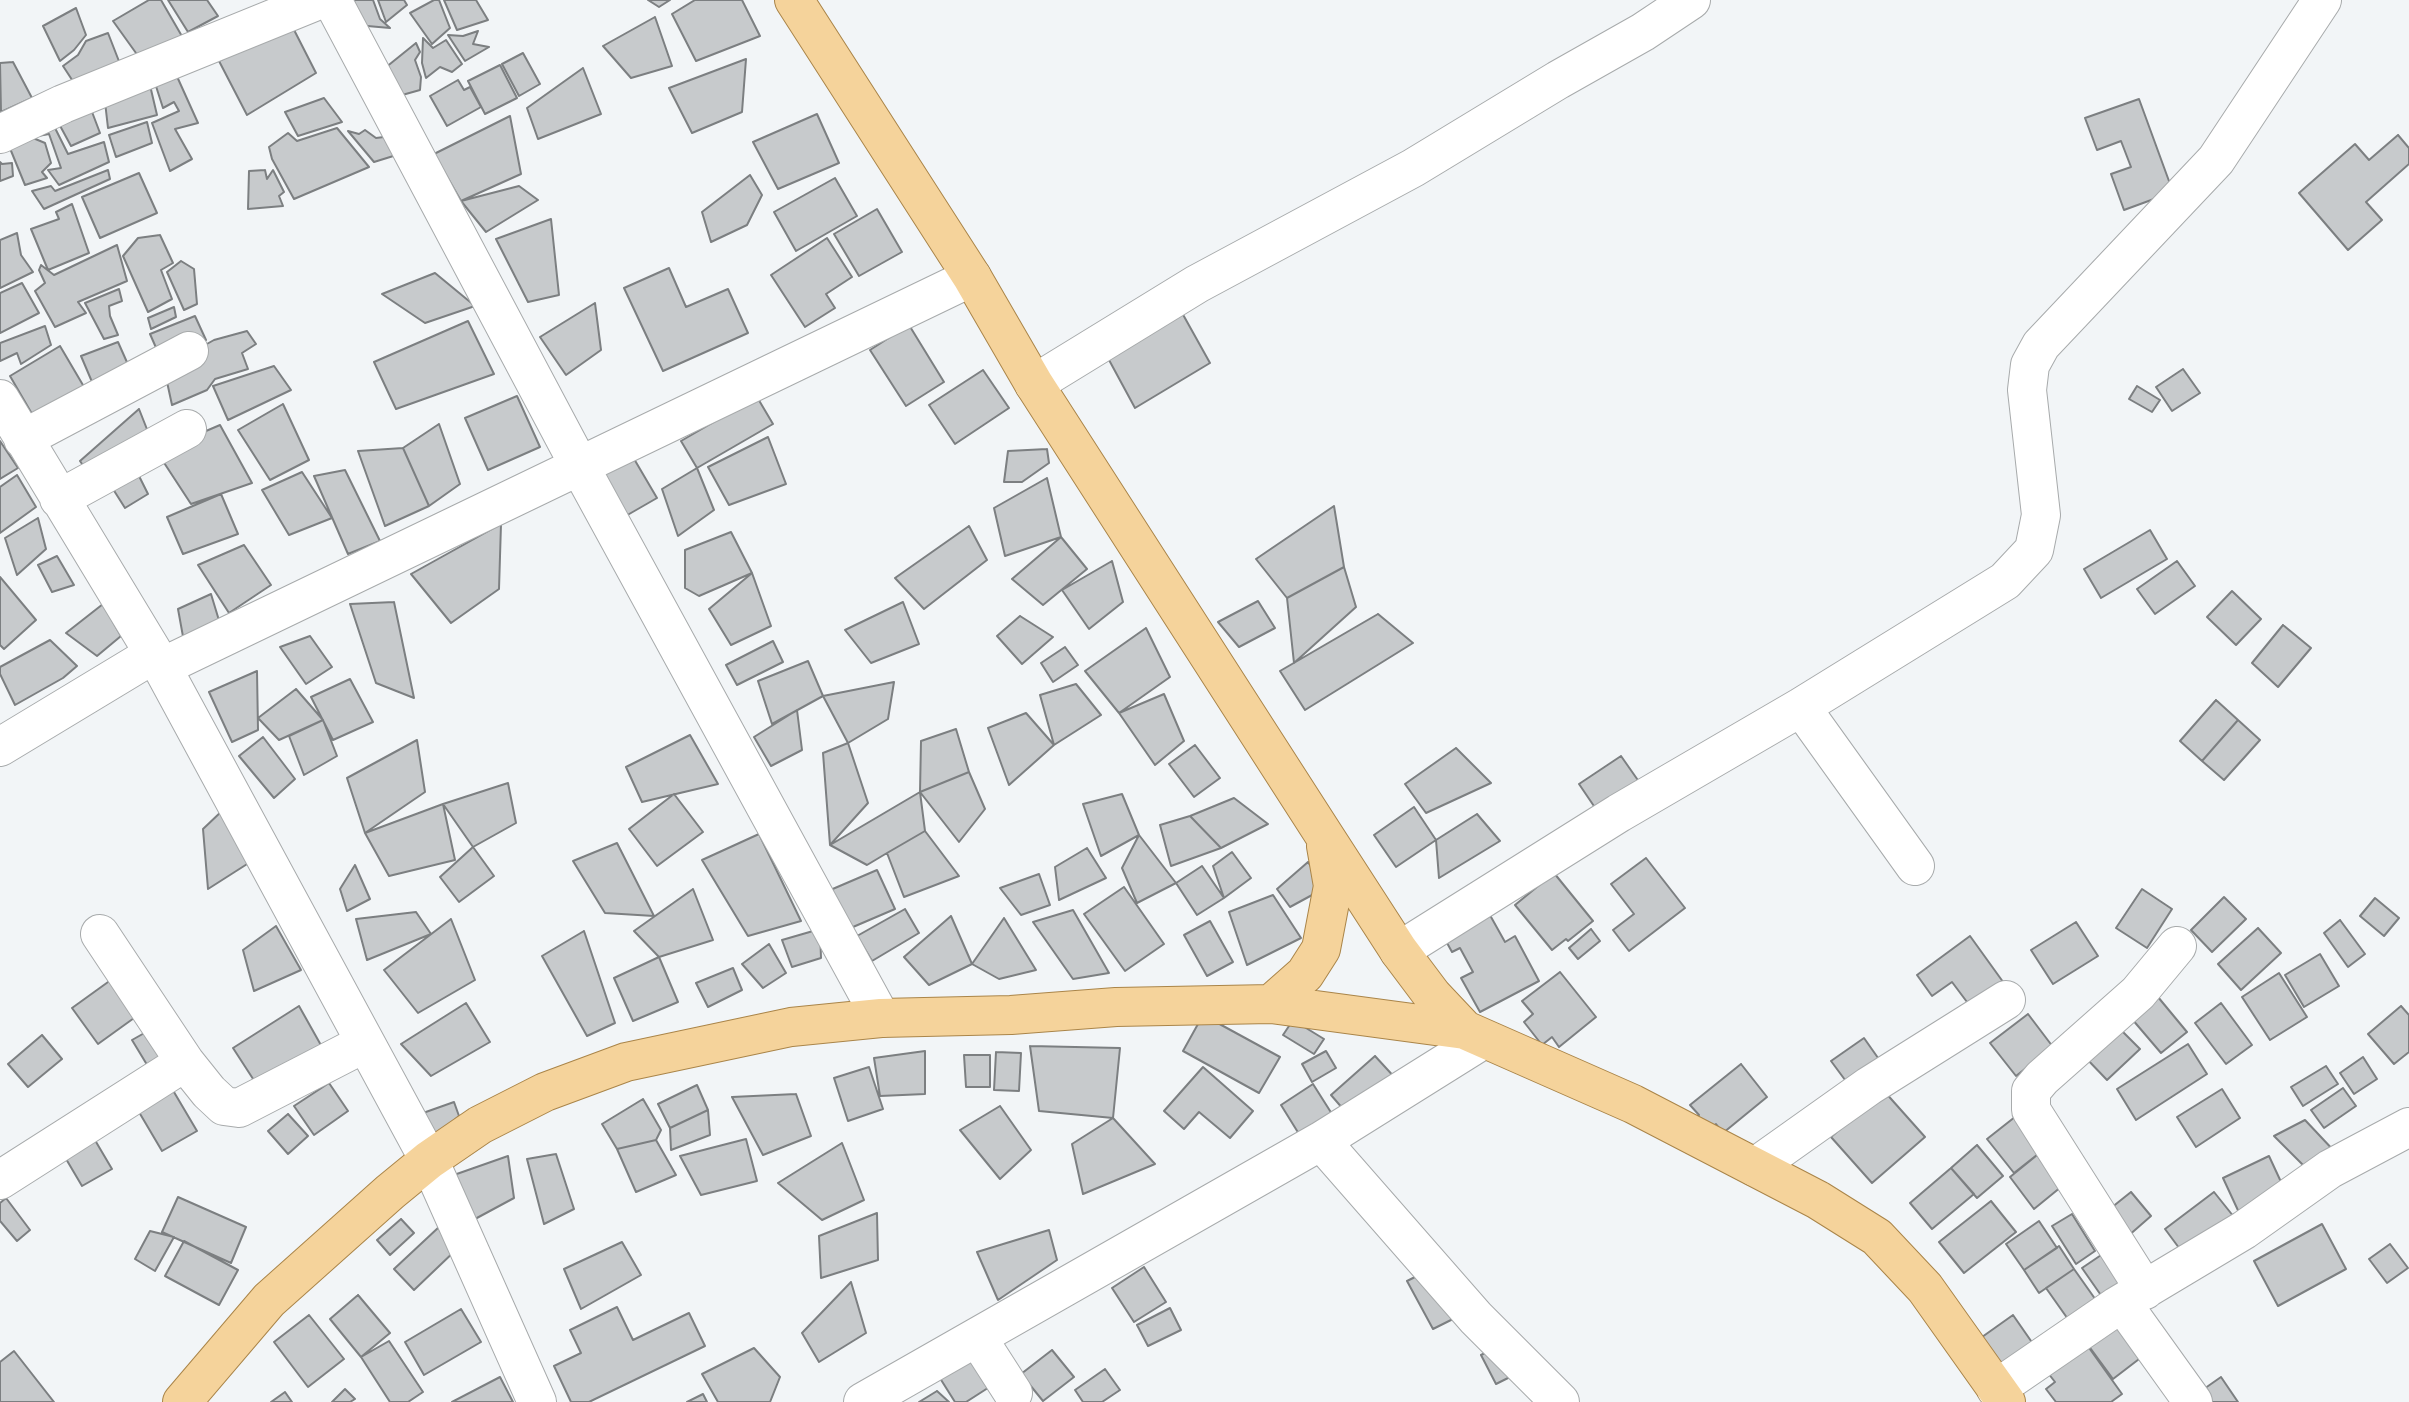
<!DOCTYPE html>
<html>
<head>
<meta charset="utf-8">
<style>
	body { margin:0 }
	canvas { display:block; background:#f2f5f7 }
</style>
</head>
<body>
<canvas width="2409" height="1402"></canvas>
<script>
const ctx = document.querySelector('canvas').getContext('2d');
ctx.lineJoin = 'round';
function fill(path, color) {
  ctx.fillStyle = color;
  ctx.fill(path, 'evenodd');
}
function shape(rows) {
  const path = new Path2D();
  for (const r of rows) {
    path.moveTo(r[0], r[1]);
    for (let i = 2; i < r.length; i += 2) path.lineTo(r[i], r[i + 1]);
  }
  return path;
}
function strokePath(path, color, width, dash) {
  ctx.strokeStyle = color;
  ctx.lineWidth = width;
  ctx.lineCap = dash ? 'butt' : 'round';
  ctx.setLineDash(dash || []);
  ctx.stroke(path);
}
const building = shape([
	[149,0,161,0,183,38,141,60,113,21,149,0],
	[168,0,207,0,218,16,188,32,168,0],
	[355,0,373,0,380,19,390,28,356,25,348,10,355,0],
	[378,0,404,0,407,5,386,22,378,0],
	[434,0,439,0,450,28,432,44,410,13,434,0],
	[444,0,476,0,488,20,457,30,444,0],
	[648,0,670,0,659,7,648,0],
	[695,0,742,0,760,36,696,61,672,14,695,0],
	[76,8,86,35,74,50,60,61,43,26,76,8],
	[655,17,672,66,631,78,603,46,655,17],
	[290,22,316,73,247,115,219,61,290,22],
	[478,31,473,44,489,47,465,61,448,35,463,36,478,31],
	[108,33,122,69,78,89,63,66,78,55,86,41,108,33],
	[423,38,433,48,446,40,462,64,452,72,440,67,426,78,422,63,423,38],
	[416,43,420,52,415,60,421,77,420,90,395,97,385,68,416,43],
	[523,53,540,84,519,96,502,64,523,53],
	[746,59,742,112,692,133,669,88,746,59],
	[13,62,32,98,1,112,0,63,13,62],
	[500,65,517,98,485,114,468,81,500,65],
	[583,68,601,114,538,139,527,108,583,68],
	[175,72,198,123,175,129,192,159,170,171,152,123,179,111,174,102,163,108,154,80,175,72],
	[458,80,464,90,470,87,481,107,447,126,430,96,458,80],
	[149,81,157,115,108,128,105,102,149,81],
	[324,98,342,122,298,136,285,112,324,98],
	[2139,99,2173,192,2124,210,2111,174,2131,167,2121,141,2097,150,2085,118,2139,99],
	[89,104,100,133,71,146,58,122,89,104],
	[817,114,839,163,778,189,753,142,817,114],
	[510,116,521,174,461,201,434,154,510,116],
	[52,122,68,154,104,142,109,162,59,185,48,170,61,168,49,134,38,136,52,122],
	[147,122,152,143,116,157,109,135,147,122],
	[337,128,369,167,294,199,272,159,269,147,288,133,297,141,337,128],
	[365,130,376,138,392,136,403,153,374,162,348,131,359,134,365,130],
	[2398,135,2409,148,2409,164,2366,202,2382,220,2348,250,2299,193,2355,144,2369,160,2398,135],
	[33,138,45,143,51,163,42,172,47,178,25,185,7,141,33,138],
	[0,162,2,164,12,163,13,176,0,181,0,162],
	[108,170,110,179,44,209,32,191,51,186,55,191,108,170],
	[265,170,267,179,273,170,284,192,279,196,283,206,248,209,249,171,265,170],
	[139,173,157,213,100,238,82,197,139,173],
	[750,175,762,195,747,225,711,242,702,212,750,175],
	[835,178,857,216,796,251,774,212,835,178],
	[519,186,538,200,486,232,461,201,519,186],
	[72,204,89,253,48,270,31,229,59,219,56,212,72,204],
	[877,209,902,252,859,276,834,234,877,209],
	[551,219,559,295,528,302,496,239,551,219],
	[17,233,21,255,33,272,0,288,0,240,17,233],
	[160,235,173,263,161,270,172,299,148,312,123,256,138,238,160,235],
	[827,238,852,277,826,294,835,308,805,327,771,275,827,238],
	[117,245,127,281,78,302,86,313,55,327,35,291,45,283,39,270,41,265,54,275,117,245],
	[181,261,194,269,197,304,184,310,167,272,181,261],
	[669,268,686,307,728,289,748,333,663,371,624,288,669,268],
	[435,273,475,306,425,323,382,294,435,273],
	[22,283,39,313,0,333,0,293,22,283],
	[119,289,122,301,109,306,110,316,118,335,104,339,85,303,119,289],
	[1176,302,1210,363,1135,408,1102,347,1176,302],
	[595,303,601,350,566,375,540,337,595,303],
	[174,307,176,317,151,329,148,318,174,307],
	[195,316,206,340,161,359,150,334,195,316],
	[468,321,494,374,396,409,374,362,468,321],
	[909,325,944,382,906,406,870,350,909,325],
	[45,326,51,345,21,364,17,353,0,361,0,343,45,326],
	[247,331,256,344,242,353,248,369,215,379,207,390,172,405,164,368,214,340,247,331],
	[118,342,134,378,98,396,81,356,118,342],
	[60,346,90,397,39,426,10,376,60,346],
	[274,366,291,390,228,420,213,386,274,366],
	[2183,369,2200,393,2172,411,2156,387,2183,369],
	[983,370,1009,408,955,444,929,405,983,370],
	[2137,386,2160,400,2152,412,2129,399,2137,386],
	[517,396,540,447,488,470,465,418,517,396],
	[757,397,773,424,697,468,681,441,757,397],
	[283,404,309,460,270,480,238,430,283,404],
	[139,409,152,442,91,477,80,461,139,409],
	[439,424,460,484,429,506,403,448,439,424],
	[220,425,252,483,191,504,157,452,220,425],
	[768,437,786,484,729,505,708,467,768,437],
	[0,441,18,468,0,479,0,441],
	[403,448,429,506,385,526,358,451,403,448],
	[1047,449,1049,463,1022,482,1004,482,1008,451,1047,449],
	[630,452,657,498,624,517,597,471,630,452],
	[134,466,148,494,125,508,106,478,134,466],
	[697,468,714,510,678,536,662,489,697,468],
	[345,470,380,541,348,554,314,476,345,470],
	[302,472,332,518,289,535,262,490,302,472],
	[17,475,36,507,0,533,0,487,17,475],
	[1047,478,1061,537,1005,556,994,508,1047,478],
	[221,494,238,534,183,554,167,517,221,494],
	[1334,506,1344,567,1287,598,1256,559,1334,506],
	[38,518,46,549,17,575,5,538,38,518],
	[501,524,499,589,451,623,411,574,501,524],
	[969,526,987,560,924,609,895,578,969,526],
	[2150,530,2167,559,2101,598,2084,569,2150,530],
	[731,532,752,573,699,596,685,588,685,550,731,532],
	[1061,537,1087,569,1043,605,1012,579,1061,537],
	[244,545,271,585,229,613,198,565,244,545],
	[57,556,74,585,52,592,38,565,57,556],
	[1112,561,1123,602,1089,629,1062,590,1112,561],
	[2177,561,2195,586,2155,614,2137,589,2177,561],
	[1344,567,1356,607,1294,663,1287,598,1344,567],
	[752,573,771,626,731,645,709,609,752,573],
	[0,577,36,620,4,649,0,645,0,577],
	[2232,591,2261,619,2236,645,2207,617,2232,591],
	[211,594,221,627,184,642,178,609,211,594],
	[1258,601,1275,628,1239,647,1218,622,1258,601],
	[394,602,414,698,376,683,350,604,394,602],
	[903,602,919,644,871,663,845,630,903,602],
	[103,604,121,636,97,656,66,633,103,604],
	[1378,614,1413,643,1305,710,1280,671,1378,614],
	[1020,616,1053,637,1022,664,997,636,1020,616],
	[2283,625,2311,648,2278,687,2252,663,2283,625],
	[1146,628,1170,677,1119,713,1085,671,1146,628],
	[310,636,332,667,306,684,280,647,310,636],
	[50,640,77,666,63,678,15,705,0,674,0,667,50,640],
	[773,641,783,662,737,685,726,665,773,641],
	[1065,647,1078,665,1053,682,1041,663,1065,647],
	[808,661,823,696,772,724,758,681,808,661],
	[257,671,258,730,232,742,209,692,257,671],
	[350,679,373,722,333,740,311,697,350,679],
	[894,682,888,719,848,743,823,696,894,682],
	[1076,684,1101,715,1054,745,1040,695,1076,684],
	[296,689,323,720,279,740,258,718,296,689],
	[1164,694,1184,741,1155,765,1119,713,1164,694],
	[2216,700,2238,720,2202,761,2180,741,2216,700],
	[797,710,802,750,771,766,754,737,797,710],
	[1026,713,1054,745,1009,785,988,728,1026,713],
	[323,720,337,756,304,775,289,736,323,720],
	[2238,720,2260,740,2224,780,2202,761,2238,720],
	[956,729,969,772,920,792,921,741,956,729],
	[690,735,718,784,642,802,626,767,690,735],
	[263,737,295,779,274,798,239,756,263,737],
	[417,740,425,792,365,833,347,778,417,740],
	[848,743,868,803,830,845,823,753,848,743],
	[1195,745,1220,778,1194,797,1169,764,1195,745],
	[1456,748,1491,783,1426,813,1405,784,1456,748],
	[1621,756,1642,786,1600,815,1579,784,1621,756],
	[969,772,985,809,959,842,920,792,969,772],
	[508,783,516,823,473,847,443,804,508,783],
	[920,792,925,831,887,853,867,865,830,845,920,792],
	[674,794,703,832,657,866,629,829,674,794],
	[1122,794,1139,835,1101,856,1083,804,1122,794],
	[1234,798,1268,824,1221,848,1190,816,1234,798],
	[443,804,455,860,389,876,365,833,443,804],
	[1414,807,1436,840,1396,867,1374,835,1414,807],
	[223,810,255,859,208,889,203,829,223,810],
	[1477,814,1500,841,1439,878,1436,840,1477,814],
	[1190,816,1221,848,1171,866,1160,825,1190,816],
	[925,831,959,876,904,897,887,853,925,831],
	[759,834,801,921,748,936,702,860,759,834],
	[1139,835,1176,883,1137,903,1122,868,1139,835],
	[617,843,654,916,605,913,573,861,617,843],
	[473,847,494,876,459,902,440,877,473,847],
	[1087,848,1106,878,1059,900,1055,867,1087,848],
	[1232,852,1251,878,1224,898,1213,866,1232,852],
	[1646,858,1685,908,1629,951,1613,930,1634,914,1611,884,1646,858],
	[1308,862,1325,888,1290,907,1277,889,1308,862],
	[355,865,370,899,347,911,340,889,355,865],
	[1202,866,1224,898,1197,915,1176,883,1202,866],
	[877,870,895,909,846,930,828,891,877,870],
	[1554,873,1593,921,1568,941,1566,939,1552,950,1515,905,1554,873],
	[1039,874,1050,905,1021,915,1000,888,1039,874],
	[1124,887,1164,944,1125,971,1084,914,1124,887],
	[693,889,713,940,659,957,634,931,693,889],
	[2142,889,2172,909,2147,948,2116,928,2142,889],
	[1273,895,1301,938,1247,965,1229,912,1273,895],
	[2224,897,2246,919,2212,952,2191,930,2224,897],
	[2375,898,2399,918,2384,936,2360,916,2375,898],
	[1486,908,1505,942,1515,936,1539,981,1480,1012,1461,978,1473,972,1460,948,1452,952,1441,932,1486,908],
	[905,909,919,933,872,961,857,936,905,909],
	[1073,910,1109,973,1073,979,1033,922,1073,910],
	[416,912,431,934,367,960,356,919,416,912],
	[951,916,972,964,929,985,904,957,951,916],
	[1004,918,1036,970,999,979,972,964,1004,918],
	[451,919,475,980,418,1013,384,970,451,919],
	[2340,920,2365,954,2348,967,2324,933,2340,920],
	[1210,921,1233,962,1207,976,1184,935,1210,921],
	[2076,922,2098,956,2053,984,2031,950,2076,922],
	[276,926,301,970,254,991,243,950,276,926],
	[2258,928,2281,953,2241,990,2218,964,2258,928],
	[820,929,821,958,792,967,782,940,820,929],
	[1591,929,1600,941,1578,959,1569,948,1591,929],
	[584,931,615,1023,587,1036,542,956,584,931],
	[1970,936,2006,986,1973,1010,1952,982,1932,996,1917,975,1970,936],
	[769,944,786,973,763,988,742,964,769,944],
	[2320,954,2339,986,2304,1007,2285,975,2320,954],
	[659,957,678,1002,633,1021,614,978,659,957],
	[733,968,742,990,708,1007,696,983,733,968],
	[1560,972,1596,1017,1559,1047,1552,1037,1542,1045,1524,1022,1533,1014,1522,1001,1560,972],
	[2279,973,2307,1017,2270,1040,2242,997,2279,973],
	[115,977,141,1013,98,1044,72,1008,115,977],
	[2153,991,2187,1032,2161,1053,2126,1012,2153,991],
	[466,1003,490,1042,431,1076,401,1044,466,1003],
	[2221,1003,2252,1045,2226,1064,2195,1023,2221,1003],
	[299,1006,322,1047,257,1085,233,1048,299,1006],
	[2401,1006,2409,1015,2409,1052,2394,1064,2368,1034,2401,1006],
	[2028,1014,2053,1047,2016,1076,1990,1043,2028,1014],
	[1203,1015,1280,1057,1259,1093,1183,1051,1203,1015],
	[1293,1020,1324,1039,1314,1054,1283,1035,1293,1020],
	[155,1027,175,1058,152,1073,132,1040,155,1027],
	[2118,1027,2140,1049,2107,1080,2085,1057,2118,1027],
	[42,1035,62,1059,28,1087,8,1064,42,1035],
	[1864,1038,1883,1065,1851,1088,1831,1061,1864,1038],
	[2188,1044,2207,1074,2136,1120,2117,1089,2188,1044],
	[1030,1046,1120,1048,1113,1118,1039,1111,1030,1046],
	[925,1051,925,1094,880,1096,874,1058,925,1051],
	[1326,1051,1336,1068,1312,1082,1302,1064,1326,1051],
	[996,1052,1021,1053,1019,1091,994,1090,996,1052],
	[964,1055,990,1055,990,1087,966,1087,964,1055],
	[1375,1056,1397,1080,1350,1117,1331,1095,1375,1056],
	[2363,1057,2377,1079,2354,1094,2340,1073,2363,1057],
	[1741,1064,1767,1097,1723,1133,1716,1124,1706,1133,1694,1118,1699,1115,1690,1105,1741,1064],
	[2326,1066,2338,1084,2303,1106,2291,1087,2326,1066],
	[869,1067,883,1109,848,1121,834,1078,869,1067],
	[1203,1067,1253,1111,1230,1138,1199,1112,1184,1129,1164,1111,1203,1067],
	[329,1083,348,1111,314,1135,294,1106,329,1083],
	[1313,1084,1332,1114,1299,1134,1281,1105,1313,1084],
	[697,1085,708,1110,670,1128,658,1104,697,1085],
	[171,1087,197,1131,162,1151,136,1107,171,1087],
	[2343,1088,2356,1106,2324,1128,2311,1110,2343,1088],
	[2222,1089,2240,1118,2196,1147,2177,1117,2222,1089],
	[1884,1091,1925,1137,1872,1183,1831,1137,1884,1091],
	[796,1094,811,1136,763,1155,732,1097,796,1094],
	[643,1099,661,1130,656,1140,617,1149,602,1124,643,1099],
	[454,1102,459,1116,433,1139,423,1113,454,1102],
	[1000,1106,1031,1150,1000,1179,960,1130,1000,1106],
	[708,1110,710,1135,671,1150,670,1128,708,1110],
	[2020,1113,2047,1147,2014,1173,1987,1139,2020,1113],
	[288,1114,308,1136,288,1154,268,1131,288,1114],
	[1113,1118,1155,1164,1083,1194,1072,1144,1113,1118],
	[2305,1120,2336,1153,2309,1171,2274,1136,2305,1120],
	[89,1130,112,1169,82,1186,59,1147,89,1130],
	[746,1139,757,1181,701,1195,680,1156,746,1139],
	[656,1140,676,1175,636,1192,617,1149,656,1140],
	[842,1143,864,1200,822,1220,778,1183,842,1143],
	[1977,1145,2003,1176,1977,1198,1951,1168,1977,1145],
	[2047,1147,2072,1178,2034,1209,2010,1177,2047,1147],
	[556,1154,574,1209,544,1224,527,1159,556,1154],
	[508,1156,514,1198,475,1219,451,1176,508,1156],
	[2269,1156,2288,1197,2242,1219,2223,1178,2269,1156],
	[1951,1168,1974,1194,1932,1229,1910,1203,1951,1168],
	[2131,1192,2151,1216,2127,1237,2106,1212,2131,1192],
	[2214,1192,2238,1222,2188,1260,2165,1229,2214,1192],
	[178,1197,246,1227,231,1263,162,1232,178,1197],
	[6,1198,30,1230,17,1241,0,1221,0,1203,6,1198],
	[1991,1201,2016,1232,1964,1273,1939,1242,1991,1201],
	[877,1213,878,1260,821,1278,819,1236,877,1213],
	[2072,1214,2095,1251,2076,1264,2052,1226,2072,1214],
	[401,1219,414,1233,390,1255,377,1240,401,1219],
	[2039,1221,2057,1248,2024,1270,2006,1244,2039,1221],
	[2322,1224,2346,1269,2278,1306,2254,1261,2322,1224],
	[439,1227,459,1247,414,1290,394,1269,439,1227],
	[1049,1230,1057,1260,998,1300,977,1252,1049,1230],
	[150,1231,174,1237,155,1271,135,1259,150,1231],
	[184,1241,238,1270,219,1305,165,1276,184,1241],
	[622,1242,641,1275,581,1309,564,1269,622,1242],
	[2390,1244,2408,1268,2387,1283,2369,1259,2390,1244],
	[2059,1246,2074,1269,2039,1293,2024,1270,2059,1246],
	[2110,1249,2132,1281,2105,1301,2082,1268,2110,1249],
	[1144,1267,1166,1302,1134,1322,1112,1288,1144,1267],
	[2074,1269,2098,1303,2070,1322,2046,1288,2074,1269],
	[1429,1270,1455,1318,1433,1329,1407,1281,1429,1270],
	[851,1282,866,1333,819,1362,802,1333,851,1282],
	[358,1295,390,1333,361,1357,330,1319,358,1295],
	[617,1307,633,1340,689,1313,705,1346,589,1402,571,1402,554,1366,581,1353,570,1330,617,1307],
	[1170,1308,1181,1330,1148,1346,1137,1325,1170,1308],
	[461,1309,481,1342,424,1375,405,1342,461,1309],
	[309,1315,344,1359,308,1387,274,1342,309,1315],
	[2013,1315,2038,1351,2001,1377,1975,1342,2013,1315],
	[2118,1322,2143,1356,2113,1379,2088,1345,2118,1322],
	[389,1341,423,1392,408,1402,390,1402,361,1357,389,1341],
	[1501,1345,1516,1374,1496,1384,1481,1355,1501,1345],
	[2087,1345,2122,1394,2111,1402,2056,1402,2046,1389,2055,1382,2048,1373,2087,1345],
	[754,1348,780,1377,770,1402,718,1402,702,1374,754,1348],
	[1052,1350,1074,1377,1043,1401,1021,1374,1052,1350],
	[14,1351,54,1402,0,1402,0,1362,14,1351],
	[971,1355,991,1386,966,1402,955,1402,938,1375,971,1355],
	[1105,1369,1120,1390,1102,1402,1083,1402,1075,1390,1105,1369],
	[500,1377,513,1402,452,1402,500,1377],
	[2221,1377,2238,1402,2209,1402,2201,1391,2221,1377],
	[345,1389,355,1399,350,1402,332,1402,345,1389],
	[937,1391,949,1402,919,1402,937,1391],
	[285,1392,292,1402,271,1402,285,1392],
	[703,1394,707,1402,687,1402,703,1394]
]);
fill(building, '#c7cacc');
strokePath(building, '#7c7f81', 2);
const minor = shape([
	[332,0,580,467,881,1018],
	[0,134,63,104,319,0],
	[1034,384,1197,284,1413,168,1558,80,1643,32,1691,0],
	[0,399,162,667,429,1160,537,1402],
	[23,439,189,351],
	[59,499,187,429],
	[162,667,972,277],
	[1801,707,1915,866],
	[0,747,154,654],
	[100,934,185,1062,209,1092,224,1106,239,1108,365,1043],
	[1399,951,1619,813,1801,707,2005,581,2034,550,2041,515,2027,390,2030,365,2041,345,2216,160,2322,0],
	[1321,1141,1476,1318,1560,1402],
	[1755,1167,1869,1086,2006,1000],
	[0,1180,185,1062],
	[2145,1290,2031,1110,2031,1091,2042,1078,2138,993,2177,946],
	[2122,1303,2193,1402],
	[977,1337,1013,1393],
	[1996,1389,2117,1306,2244,1230,2330,1169,2409,1127],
	[863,1402,1321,1141,1484,1039]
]);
const major = shape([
	[794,0,972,277,1034,384,1324,835,1399,951,1432,995,1465,1030],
	[1271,1004,1305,974,1321,949,1333,886,1326,846],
	[182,1402,269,1300,390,1192,429,1160,480,1125,545,1092,626,1062,791,1027,881,1018,1011,1015,1116,1007,1271,1004,1465,1030,1633,1104,1818,1200,1877,1237,1925,1288,2006,1402]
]);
strokePath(minor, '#a8abac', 40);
strokePath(major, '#aa8549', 40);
strokePath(minor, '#fff', 38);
strokePath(major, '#f5d39b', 38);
</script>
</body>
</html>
